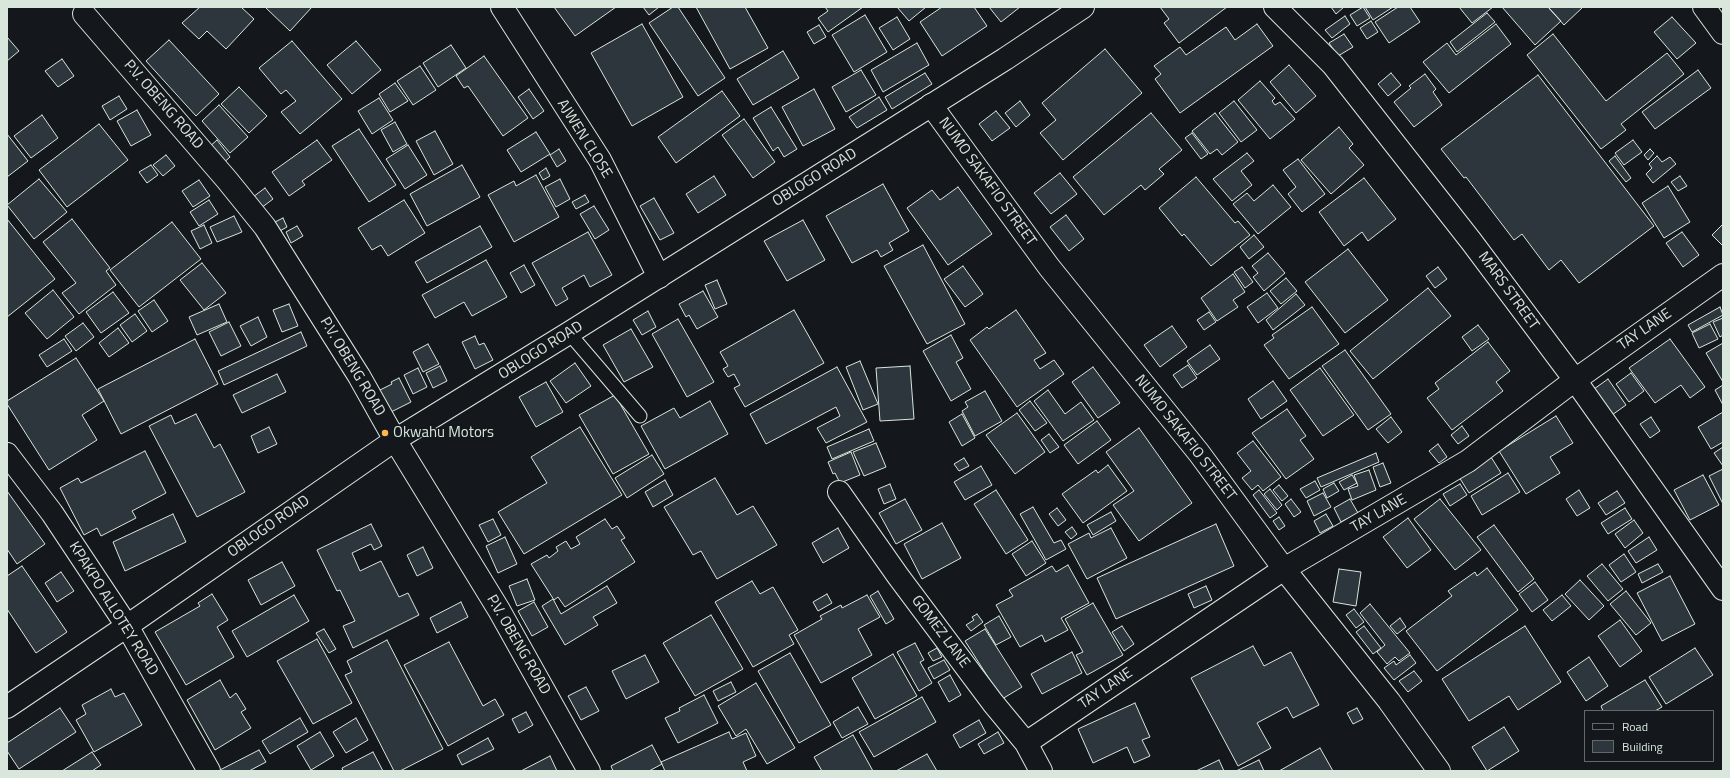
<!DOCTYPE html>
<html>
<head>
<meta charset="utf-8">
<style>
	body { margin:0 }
	#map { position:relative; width:1730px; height:778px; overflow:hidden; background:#14181c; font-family:"Titillium Web",sans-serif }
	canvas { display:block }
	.frame { position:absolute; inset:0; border:8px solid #d8e6dc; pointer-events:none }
	.legend { position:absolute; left:1584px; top:710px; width:130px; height:52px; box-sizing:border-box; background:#14181c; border:1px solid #626a69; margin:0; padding:5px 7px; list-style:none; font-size:12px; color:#d8e6dc }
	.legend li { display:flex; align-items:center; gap:8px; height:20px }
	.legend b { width:20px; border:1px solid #626a69 }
</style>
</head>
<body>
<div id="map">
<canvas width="1730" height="778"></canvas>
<div class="frame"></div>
<ul class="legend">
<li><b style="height:5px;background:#14181c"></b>Road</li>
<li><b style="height:11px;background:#2c363c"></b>Building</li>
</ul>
</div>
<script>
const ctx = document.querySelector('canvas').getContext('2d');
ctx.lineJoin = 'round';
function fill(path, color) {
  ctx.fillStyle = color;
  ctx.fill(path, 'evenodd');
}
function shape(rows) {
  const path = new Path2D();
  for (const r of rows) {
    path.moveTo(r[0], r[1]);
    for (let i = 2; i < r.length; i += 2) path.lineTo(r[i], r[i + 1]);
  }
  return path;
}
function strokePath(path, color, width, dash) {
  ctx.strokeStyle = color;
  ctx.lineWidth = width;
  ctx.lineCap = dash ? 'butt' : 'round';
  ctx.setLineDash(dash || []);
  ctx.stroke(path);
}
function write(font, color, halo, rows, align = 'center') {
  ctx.font = font + ' "Titillium Web",sans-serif';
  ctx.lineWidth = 3;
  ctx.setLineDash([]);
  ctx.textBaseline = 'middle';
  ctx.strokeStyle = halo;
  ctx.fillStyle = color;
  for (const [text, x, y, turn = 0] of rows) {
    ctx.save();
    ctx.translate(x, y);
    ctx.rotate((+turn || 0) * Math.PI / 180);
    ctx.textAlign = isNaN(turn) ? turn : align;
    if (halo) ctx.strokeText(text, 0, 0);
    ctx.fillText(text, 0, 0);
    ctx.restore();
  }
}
const building = shape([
	[200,7,241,7,254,19,226,49,207,31,199,39,182,23,200,7],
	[265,7,312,7,290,31,265,7],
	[554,7,616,7,575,36,554,7],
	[643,7,659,7,649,15,643,7],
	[673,7,678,7,725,78,698,96,649,23,673,7],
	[696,7,745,7,768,48,730,69,696,7],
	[825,7,863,7,828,32,818,18,828,11,825,7],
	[897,7,926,7,909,21,897,7],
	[942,7,974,7,987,26,942,56,920,22,942,7],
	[989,7,1020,7,1001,22,989,7],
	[1160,7,1227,7,1179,43,1164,23,1169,19,1160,7],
	[1331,7,1344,7,1336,14,1331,7],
	[1363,7,1370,18,1357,26,1350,15,1363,7],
	[1365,7,1393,7,1373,20,1365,7],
	[1398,7,1410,7,1420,22,1389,43,1375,22,1398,7],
	[1459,7,1493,7,1472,23,1459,7],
	[1502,7,1548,7,1561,21,1535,45,1502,7],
	[1548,7,1583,7,1564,25,1548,7],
	[1487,13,1495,22,1457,52,1450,42,1487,13],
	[865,15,887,52,854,72,832,35,865,15],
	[1345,16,1350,24,1332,38,1325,30,1345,16],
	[897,17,910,39,893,50,879,28,897,17],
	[1672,17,1696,43,1677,59,1654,32,1672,17],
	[1371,21,1378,32,1367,39,1360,28,1371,21],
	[642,24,683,97,632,126,591,53,642,24],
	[1257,24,1273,46,1180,113,1155,79,1161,74,1154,66,1180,47,1186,55,1226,27,1235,40,1257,24],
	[1496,24,1511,44,1449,93,1423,62,1447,43,1456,55,1496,24],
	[819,25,826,37,814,44,807,32,819,25],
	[1344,34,1353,47,1338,56,1329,43,1344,34],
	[1553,34,1606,101,1667,53,1684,74,1621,124,1626,130,1601,149,1527,55,1553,34],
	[7,37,19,51,7,61,7,37],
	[169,40,219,94,196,116,146,61,169,40],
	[292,41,342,99,300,134,281,112,296,101,286,90,281,94,259,68,292,41],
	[356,41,381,70,352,94,327,65,356,41],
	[917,43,929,65,883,92,871,70,917,43],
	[451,45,466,68,438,87,423,63,451,45],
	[1105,49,1142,93,1063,160,1040,133,1056,120,1042,103,1105,49],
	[783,51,799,78,753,105,737,79,783,51],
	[484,56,528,118,503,136,468,86,464,88,456,76,484,56],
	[62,59,74,76,58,87,45,71,62,59],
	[1289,65,1316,96,1296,113,1270,82,1289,65],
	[420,66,436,90,413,105,397,81,420,66],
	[861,70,876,95,846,112,832,87,861,70],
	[1698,70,1711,88,1655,129,1642,112,1698,70],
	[925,73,932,84,892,109,885,97,925,73],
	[1391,73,1401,85,1388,96,1378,84,1391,73],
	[1425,74,1436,89,1433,92,1442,105,1414,127,1394,102,1411,88,1409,86,1425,74],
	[1538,75,1654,226,1579,283,1561,260,1549,270,1522,234,1514,240,1466,177,1464,178,1441,149,1538,75],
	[1260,81,1275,98,1272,101,1275,105,1280,102,1295,119,1270,139,1238,100,1260,81],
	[395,83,408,101,390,112,379,94,395,83],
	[239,87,267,116,249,133,221,104,239,87],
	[529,89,544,111,533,119,518,97,529,89],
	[814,89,835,129,803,146,782,107,814,89],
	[722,91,740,116,676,163,658,137,722,91],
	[119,96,127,109,110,120,102,106,119,96],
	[879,97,887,110,857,128,849,117,879,97],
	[379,98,393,120,372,134,358,111,379,98],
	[1020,101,1030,115,1016,127,1005,113,1020,101],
	[1234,101,1257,130,1241,142,1219,113,1234,101],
	[219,105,248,137,230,153,202,121,219,105],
	[771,107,797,149,784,157,778,147,773,151,753,118,771,107],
	[137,110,151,135,131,146,117,121,137,110],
	[996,111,1010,128,992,141,979,124,996,111],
	[1151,113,1182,150,1159,169,1164,174,1145,190,1141,185,1104,215,1073,177,1151,113],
	[1215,113,1238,142,1222,155,1217,149,1210,154,1192,131,1215,113],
	[42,115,58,138,31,158,14,136,42,115],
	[744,119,775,162,753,178,722,135,744,119],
	[395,122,407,144,393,152,381,130,395,122],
	[99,124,128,160,67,207,39,170,99,124],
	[1339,127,1353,144,1349,148,1364,165,1331,194,1301,160,1339,127],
	[359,129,396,185,369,202,332,146,359,129],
	[435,131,453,164,434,175,416,141,435,131],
	[536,132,550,154,521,172,507,150,536,132],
	[1192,133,1208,154,1201,159,1185,138,1192,133],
	[7,134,28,161,7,177,7,134],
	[217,140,230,157,221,165,208,148,217,140],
	[317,140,332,160,302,181,305,185,289,196,272,172,317,140],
	[1633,140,1642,152,1624,165,1615,153,1633,140],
	[408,145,427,175,405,189,386,159,408,145],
	[559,149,566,161,557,167,550,155,559,149],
	[1650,149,1654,153,1648,160,1644,155,1650,149],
	[1247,153,1254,161,1241,171,1252,185,1232,201,1213,179,1247,153],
	[166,155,175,166,163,176,153,165,166,155],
	[1615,156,1631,178,1626,182,1609,161,1615,156],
	[1657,156,1662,162,1670,157,1676,164,1653,183,1646,174,1652,168,1649,164,1657,156],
	[1298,159,1325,194,1302,212,1288,194,1296,187,1283,170,1298,159],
	[151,165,158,175,147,183,139,172,151,165],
	[462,165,480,197,427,226,410,194,462,165],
	[546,168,550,176,543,180,539,173,546,168],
	[1060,173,1077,194,1051,214,1034,193,1060,173],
	[536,175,559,217,514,242,488,195,514,181,516,186,536,175],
	[714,176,726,195,698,213,686,194,714,176],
	[1680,176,1687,186,1678,191,1671,182,1680,176],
	[1196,177,1235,223,1238,221,1250,235,1211,266,1184,234,1182,236,1159,208,1196,177],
	[1364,178,1396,219,1368,241,1362,232,1344,246,1319,212,1364,178],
	[39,179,67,212,34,239,7,205,39,179],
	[560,179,570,199,556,207,545,187,560,179],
	[199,180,210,196,193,207,182,191,199,180],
	[883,184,909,231,889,243,893,250,881,257,877,250,852,263,826,216,883,184],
	[1273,185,1291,207,1258,234,1233,204,1247,193,1254,201,1273,185],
	[1668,186,1690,222,1664,238,1642,203,1668,186],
	[958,187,992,234,948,265,907,208,932,190,940,200,958,187],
	[265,188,273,199,257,211,249,200,265,188],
	[585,195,589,202,576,209,572,202,585,195],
	[654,198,674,233,660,240,640,206,654,198],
	[209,200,218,214,199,226,190,212,209,200],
	[404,200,425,233,388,256,381,245,372,250,358,228,404,200],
	[594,206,609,230,595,239,580,214,594,206],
	[1066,215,1084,239,1069,251,1050,227,1066,215],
	[234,216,242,232,217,242,210,227,234,216],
	[283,218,287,227,276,233,271,224,283,218],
	[7,219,55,279,7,317,7,219],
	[72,219,110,268,106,271,116,285,79,314,62,293,76,283,43,242,72,219],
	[803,220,825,260,787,281,764,241,803,220],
	[172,222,201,259,139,307,110,270,172,222],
	[1723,224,1723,246,1712,235,1723,224],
	[204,225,212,243,200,249,191,231,204,225],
	[297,226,303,236,291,243,286,232,297,226],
	[480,226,492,247,427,283,415,262,480,226],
	[588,232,612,275,590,287,584,275,562,288,568,299,556,306,532,263,588,232],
	[1682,232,1699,255,1683,267,1666,243,1682,232],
	[1254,235,1264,247,1249,259,1240,247,1254,235],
	[923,245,965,324,927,344,884,266,923,245],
	[1348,249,1388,300,1345,333,1305,282,1348,249],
	[1268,253,1285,273,1264,291,1253,277,1258,273,1252,266,1268,253],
	[486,260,507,297,472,316,464,302,435,318,422,295,486,260],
	[202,263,226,293,204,310,180,280,202,263],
	[524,265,535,285,521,293,510,273,524,265],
	[963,266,983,294,965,307,944,279,963,266],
	[1242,267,1253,282,1245,288,1234,272,1242,267],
	[1438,267,1447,279,1435,288,1426,276,1438,267],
	[1233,274,1245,292,1233,300,1238,307,1217,321,1201,298,1233,274],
	[1286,278,1297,291,1281,304,1270,291,1286,278],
	[717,280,727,304,715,309,705,285,717,280],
	[1428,288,1451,316,1373,379,1350,351,1428,288],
	[53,290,74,317,47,339,25,313,53,290],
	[703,291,718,317,697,329,689,315,686,317,679,304,703,291],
	[113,292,129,313,101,333,86,312,113,292],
	[1267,293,1278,308,1258,323,1247,307,1267,293],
	[1296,294,1305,305,1273,330,1266,320,1296,294],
	[154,300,168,321,152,332,138,311,154,300],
	[219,304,227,322,197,335,189,317,219,304],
	[289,304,298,326,282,332,273,310,289,304],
	[1312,307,1339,344,1289,379,1264,345,1274,338,1272,335,1312,307],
	[1720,307,1723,315,1692,332,1688,325,1720,307],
	[794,310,824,363,745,407,734,388,740,385,734,374,728,377,723,369,728,366,720,352,794,310],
	[1016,310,1046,353,1034,360,1040,369,1054,360,1064,374,1017,407,970,340,987,327,989,329,1016,310],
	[648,311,656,327,642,335,633,320,648,311],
	[1209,312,1216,322,1204,330,1197,320,1209,312],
	[135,314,147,331,132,342,120,325,135,314],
	[258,317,267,337,251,346,240,326,258,317],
	[1723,318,1723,335,1720,337,1713,322,1723,318],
	[678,319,714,382,687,397,652,334,678,319],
	[229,322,241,346,221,356,209,332,229,322],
	[83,323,94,337,76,351,65,336,83,323],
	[1710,324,1718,339,1699,348,1692,333,1710,324],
	[1478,325,1489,339,1472,351,1462,337,1478,325],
	[1172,326,1187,347,1160,367,1144,345,1172,326],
	[118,328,129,343,109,357,99,343,118,328],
	[631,329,653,367,624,382,603,345,631,329],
	[301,332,307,346,224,385,218,371,301,332],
	[951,335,963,358,956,362,971,389,951,401,923,351,951,335],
	[475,336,479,345,484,343,493,360,475,369,462,342,475,336],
	[64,339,72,351,47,367,39,355,64,339],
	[195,339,218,384,121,434,98,389,195,339],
	[1670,339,1705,387,1690,398,1681,385,1655,403,1629,368,1670,339],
	[1488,342,1510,371,1496,382,1503,391,1452,430,1427,398,1439,389,1435,383,1488,342],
	[1723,343,1723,382,1706,353,1723,343],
	[428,344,439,364,423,372,413,352,428,344],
	[1210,345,1220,359,1197,375,1187,361,1210,345],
	[1345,350,1391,414,1368,430,1322,366,1345,350],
	[76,358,104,401,82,415,97,440,49,470,7,404,7,401,76,358],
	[860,361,878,404,863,410,846,367,860,361],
	[575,363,591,386,566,403,550,381,575,363],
	[1188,365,1197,378,1182,388,1173,375,1188,365],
	[440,366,447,381,433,388,426,373,440,366],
	[910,366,914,419,880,421,876,368,910,366],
	[837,367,867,422,826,443,817,428,840,416,836,407,766,444,750,414,837,367],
	[1093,367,1120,403,1098,418,1072,382,1093,367],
	[418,368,427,387,413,394,404,375,418,368],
	[1320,368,1354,415,1323,436,1290,390,1320,368],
	[1631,373,1644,391,1629,402,1616,384,1631,373],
	[277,374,286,392,242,413,233,395,277,374],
	[399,378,411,402,389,413,378,391,392,384,391,382,399,378],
	[1608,379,1626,405,1612,415,1594,389,1608,379],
	[1273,381,1287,401,1261,419,1248,399,1273,381],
	[546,382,563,412,536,427,519,397,546,382],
	[1723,385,1723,405,1715,390,1723,385],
	[1048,390,1065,414,1081,402,1094,420,1063,441,1034,401,1048,390],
	[985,391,1002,421,975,436,962,411,968,407,965,402,985,391],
	[615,395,649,454,613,474,579,415,615,395],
	[710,401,728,434,665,469,641,426,674,408,680,418,710,401],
	[1030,401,1047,423,1035,431,1019,410,1030,401],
	[1287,409,1306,436,1300,440,1314,459,1286,479,1252,433,1287,409],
	[1723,412,1723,442,1711,449,1698,427,1723,412],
	[1017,413,1045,452,1015,474,986,435,1017,413],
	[196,414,214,448,220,444,245,492,197,517,149,426,171,415,175,424,196,414],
	[962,414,975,438,962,446,949,422,962,414],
	[1556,416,1573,443,1550,457,1560,473,1526,494,1499,451,1556,416],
	[1391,417,1402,432,1388,443,1376,429,1391,417],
	[1651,417,1660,431,1650,438,1640,424,1651,417],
	[1097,421,1111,440,1078,464,1064,445,1097,421],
	[1462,426,1469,436,1458,444,1451,435,1462,426],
	[269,427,277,444,258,453,251,436,269,427],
	[580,427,622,495,524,554,498,512,547,483,531,457,580,427],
	[1139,428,1192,503,1139,541,1113,505,1134,491,1106,452,1139,428],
	[869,429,874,441,832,459,827,447,869,429],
	[1049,434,1059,447,1050,453,1041,440,1049,434],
	[1253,441,1281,477,1263,491,1258,485,1252,490,1242,478,1251,471,1237,453,1253,441],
	[876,443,886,467,864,476,853,452,876,443],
	[1438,444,1447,457,1439,463,1429,451,1438,444],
	[1723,447,1723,466,1714,453,1723,447],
	[145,451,166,493,132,511,136,518,101,536,97,528,84,535,60,488,78,478,81,483,145,451],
	[851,452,860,475,840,483,835,473,833,474,828,462,851,452],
	[1376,453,1379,462,1321,487,1317,478,1376,453],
	[652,455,664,474,627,498,615,478,652,455],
	[1491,457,1501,473,1469,493,1459,477,1491,457],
	[964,458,969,466,959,471,954,464,964,458],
	[1383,463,1391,483,1380,487,1373,467,1383,463],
	[1108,465,1127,491,1083,523,1062,494,1096,470,1098,473,1108,465],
	[981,466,992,485,965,500,954,482,981,466],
	[1723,469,1723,504,1709,476,1723,469],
	[1369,470,1376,490,1352,500,1348,489,1358,486,1354,475,1369,470],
	[1508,473,1520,492,1482,515,1471,496,1508,473],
	[1352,475,1357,483,1344,490,1339,482,1352,475],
	[1703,475,1719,505,1690,520,1674,490,1703,475],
	[715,478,737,515,753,506,777,545,717,579,701,551,693,555,664,507,715,478],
	[665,480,673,495,653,507,645,492,665,480],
	[1315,481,1320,490,1306,498,1300,489,1315,481],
	[1334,483,1339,491,1327,498,1323,489,1334,483],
	[890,484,896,499,884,504,878,489,890,484],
	[1460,484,1467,495,1450,506,1443,494,1460,484],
	[1279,485,1288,496,1282,501,1273,490,1279,485],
	[1270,489,1282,505,1277,510,1264,494,1270,489],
	[996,490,1028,540,1006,554,974,504,996,490],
	[1259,490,1277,513,1270,518,1253,495,1259,490],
	[1579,490,1590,508,1577,516,1566,499,1579,490],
	[7,491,45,544,17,564,7,549,7,491],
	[1617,491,1625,503,1606,515,1598,503,1617,491],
	[1323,493,1331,507,1314,516,1307,501,1323,493],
	[905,499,922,530,896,544,879,513,905,499],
	[1291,499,1301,512,1294,517,1285,504,1291,499],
	[1350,499,1358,513,1341,522,1334,508,1350,499],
	[1440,499,1481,550,1455,570,1414,519,1440,499],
	[1033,507,1054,543,1061,540,1066,549,1046,560,1020,514,1033,507],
	[1057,508,1066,520,1058,526,1049,514,1057,508],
	[1625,508,1632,519,1608,534,1601,523,1625,508],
	[1111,512,1116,521,1093,535,1087,525,1111,512],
	[173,514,186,542,125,571,113,542,173,514],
	[1326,514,1333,526,1320,533,1314,521,1326,514],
	[1279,517,1285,526,1279,530,1273,521,1279,517],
	[1408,518,1431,550,1407,568,1383,537,1408,518],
	[493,519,501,535,488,542,479,525,493,519],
	[605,519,612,529,617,526,625,538,621,540,635,562,565,607,558,597,554,600,531,564,547,555,549,558,558,551,556,547,566,541,571,549,580,544,576,537,605,519],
	[1634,520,1643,533,1625,548,1615,534,1634,520],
	[942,523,961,558,922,579,904,544,942,523],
	[371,524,382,546,374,550,371,544,352,553,360,571,381,561,399,597,408,593,419,615,353,648,343,626,355,621,340,590,337,591,317,550,371,524],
	[1216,524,1234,566,1116,619,1097,578,1216,524],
	[1494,525,1534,579,1518,592,1477,537,1494,525],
	[1072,527,1077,534,1071,539,1065,532,1072,527],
	[838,528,849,548,823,563,812,543,838,528],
	[1111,528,1127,558,1087,579,1068,544,1089,533,1091,538,1111,528],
	[505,537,517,564,498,573,486,546,505,537],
	[1649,537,1657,550,1636,563,1628,551,1649,537],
	[1032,541,1046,563,1026,576,1012,554,1032,541],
	[423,547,433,568,417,576,407,555,423,547],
	[1624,554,1636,572,1621,582,1609,565,1624,554],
	[282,562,295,586,261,605,248,580,282,562],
	[1602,564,1623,589,1608,601,1587,576,1602,564],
	[1658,564,1663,572,1642,583,1638,574,1658,564],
	[1068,565,1089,603,1061,618,1068,630,1045,642,1042,635,1020,647,996,605,1013,596,1009,590,1052,566,1056,572,1068,565],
	[22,566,67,632,36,653,7,609,7,576,22,566],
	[1487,568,1518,610,1437,671,1406,631,1452,596,1448,591,1475,572,1477,576,1487,568],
	[1339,569,1361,572,1356,606,1333,602,1339,569],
	[61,572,74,591,57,602,45,583,61,572],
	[1670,576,1695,624,1662,641,1637,593,1670,576],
	[527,579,535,600,517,606,509,586,527,579],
	[1580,580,1604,606,1589,620,1565,594,1580,580],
	[752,581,760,594,773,587,798,630,789,635,794,644,753,667,715,602,752,581],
	[1535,582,1548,600,1532,612,1519,594,1535,582],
	[607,586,617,603,593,617,598,625,565,645,542,606,553,599,561,614,607,586],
	[1206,586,1212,600,1194,608,1188,594,1206,586],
	[878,591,894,619,886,624,870,596,878,591],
	[1626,591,1651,623,1636,635,1610,604,1626,591],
	[212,594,228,620,217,627,234,657,186,685,155,632,200,606,198,603,212,594],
	[827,594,832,603,818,611,813,602,827,594],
	[294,595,309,621,247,657,232,631,294,595],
	[867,595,880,617,858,629,872,655,821,683,794,635,822,619,820,616,841,605,842,608,867,595],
	[1562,595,1571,606,1552,621,1543,610,1562,595],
	[461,602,468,617,437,633,430,618,461,602],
	[534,602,548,627,532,636,518,611,534,602],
	[1093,603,1123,655,1087,675,1076,655,1083,652,1065,619,1093,603],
	[1370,604,1410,653,1399,661,1395,657,1387,664,1377,652,1385,645,1360,613,1370,604],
	[1354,609,1364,622,1356,628,1346,615,1354,609],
	[977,614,983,622,971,631,966,625,974,620,972,617,977,614],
	[711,615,743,669,695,696,663,643,711,615],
	[999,616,1011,637,996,645,984,625,999,616],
	[1400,618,1406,627,1397,634,1390,626,1400,618],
	[1620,620,1642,651,1620,667,1598,636,1620,620],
	[1122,626,1134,644,1124,651,1112,632,1122,626],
	[1364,626,1381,648,1373,654,1356,632,1364,626],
	[1525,626,1561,682,1518,710,1509,696,1469,721,1442,679,1525,626],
	[324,629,336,649,329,653,316,633,324,629],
	[985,629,1022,687,1002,699,965,641,985,629],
	[317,639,352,703,313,724,277,661,317,639],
	[387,640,443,749,400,771,394,771,345,675,352,672,347,661,387,640],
	[449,642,483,706,495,699,504,715,448,746,404,665,449,642],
	[915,643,924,660,920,662,932,683,919,691,897,652,915,643],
	[1253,646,1264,666,1291,652,1319,705,1293,718,1287,707,1257,723,1271,748,1238,766,1191,678,1253,646],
	[937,648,942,657,933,661,928,653,937,648],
	[1695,648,1713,675,1666,704,1649,677,1695,648],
	[1072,652,1082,673,1042,694,1031,674,1072,652],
	[790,653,831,725,799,743,758,671,790,653],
	[893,654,917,696,875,719,852,678,893,654],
	[645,655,659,682,626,699,612,671,645,655],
	[1410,655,1416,663,1394,680,1384,668,1394,661,1396,665,1410,655],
	[1589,657,1608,686,1586,701,1567,672,1589,657],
	[944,660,950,670,934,679,928,668,944,660],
	[1414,671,1422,681,1408,692,1399,681,1414,671],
	[950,675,961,695,949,702,938,682,950,675],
	[220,680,230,698,236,693,246,709,241,712,251,728,215,750,187,700,220,680],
	[1645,680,1662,707,1655,711,1603,711,1601,706,1645,680],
	[731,682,736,692,718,701,713,691,731,682],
	[756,683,795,748,767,764,746,729,736,736,718,706,756,683],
	[586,687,599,711,581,720,568,696,586,687],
	[111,689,115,697,124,693,142,725,94,752,76,720,86,714,82,705,111,689],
	[704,695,718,723,678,743,665,718,680,711,679,708,704,695],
	[922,697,936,722,874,757,859,732,922,697],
	[1135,703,1150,737,1142,740,1150,756,1134,763,1127,747,1093,763,1078,729,1135,703],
	[858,707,868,724,842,738,833,722,858,707],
	[60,708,76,732,19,769,7,751,7,743,60,708],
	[1357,708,1363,719,1353,724,1347,713,1357,708],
	[526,712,533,725,519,733,512,719,526,712],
	[300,718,308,732,270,754,262,741,300,718],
	[356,718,368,740,346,753,333,732,356,718],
	[979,720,986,733,960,748,953,735,979,720],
	[1504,727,1519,751,1487,771,1472,747,1504,727],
	[320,732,334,756,311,770,297,746,320,732],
	[729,732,732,739,746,733,756,756,743,762,747,771,665,771,661,762,729,732],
	[998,732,1004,743,984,754,978,744,998,732],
	[853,735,873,771,822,771,814,757,853,735],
	[488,738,494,749,462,765,457,755,488,738],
	[652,745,662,764,649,771,613,771,611,766,652,745],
	[1320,748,1333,771,1279,771,1320,748],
	[259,750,266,762,249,771,218,771,259,750],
	[92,752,101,765,92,771,62,771,92,752],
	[373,752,383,771,343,771,342,768,373,752],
	[927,754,937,771,896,771,927,754],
	[550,756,557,771,521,771,550,756],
	[1219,760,1224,771,1196,771,1219,760],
	[1259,760,1264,771,1236,771,1259,760]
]);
fill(building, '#2c363c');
strokePath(building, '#d8e6dc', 1);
const lane = shape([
	[569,333,640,416]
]);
const street = shape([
	[502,7,600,160,659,277],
	[1275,7,1333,65,1471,241,1575,380,1723,589],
	[1704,7,1723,33],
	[84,14,227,180,265,227,359,376,395,440,499,610,589,771],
	[931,105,1049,267,1199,453,1284,569,1389,701,1439,771],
	[7,454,52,513,127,626,209,771],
	[839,492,898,576,993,703,1026,743,1041,771],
	[1026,743,1284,569,1468,461,1575,380,1723,275]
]);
const secondary = shape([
	[7,707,127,626,395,440,569,333,1005,59,1083,7]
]);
strokePath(lane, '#d8e6dc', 15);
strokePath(street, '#d8e6dc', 24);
strokePath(secondary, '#d8e6dc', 24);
strokePath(lane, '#14181c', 13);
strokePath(street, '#14181c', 22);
strokePath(secondary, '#14181c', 22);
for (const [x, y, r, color] of [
	[385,433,4,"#ffb74d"]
]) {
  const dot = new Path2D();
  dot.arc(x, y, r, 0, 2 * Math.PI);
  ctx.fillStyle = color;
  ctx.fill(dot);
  strokePath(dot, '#14181c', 1.5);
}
write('15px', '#d8e6dc', '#14181c', [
	["P.V. OBENG ROAD",163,105,49],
	["AJWEN CLOSE",584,139,58],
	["OBLOGO ROAD",815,178,-32],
	["NUMO SAKAFIO STREET",987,182,54],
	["MARS STREET",1508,291,54],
	["TAY LANE",1645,330,-35],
	["OBLOGO ROAD",541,351,-32],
	["P.V. OBENG ROAD",352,367,59],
	["NUMO SAKAFIO STREET",1185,438,52],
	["TAY LANE",1379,514,-30],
	["OBLOGO ROAD",269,527,-35],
	["KPAKPO ALLOTEY ROAD",113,609,58],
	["GOMEZ LANE",940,632,53],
	["P.V. OBENG ROAD",518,645,60],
	["TAY LANE",1106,689,-34]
]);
write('15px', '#d8e6dc', '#14181c', [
	["Okwahu Motors",393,433]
], 'left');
</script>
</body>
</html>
